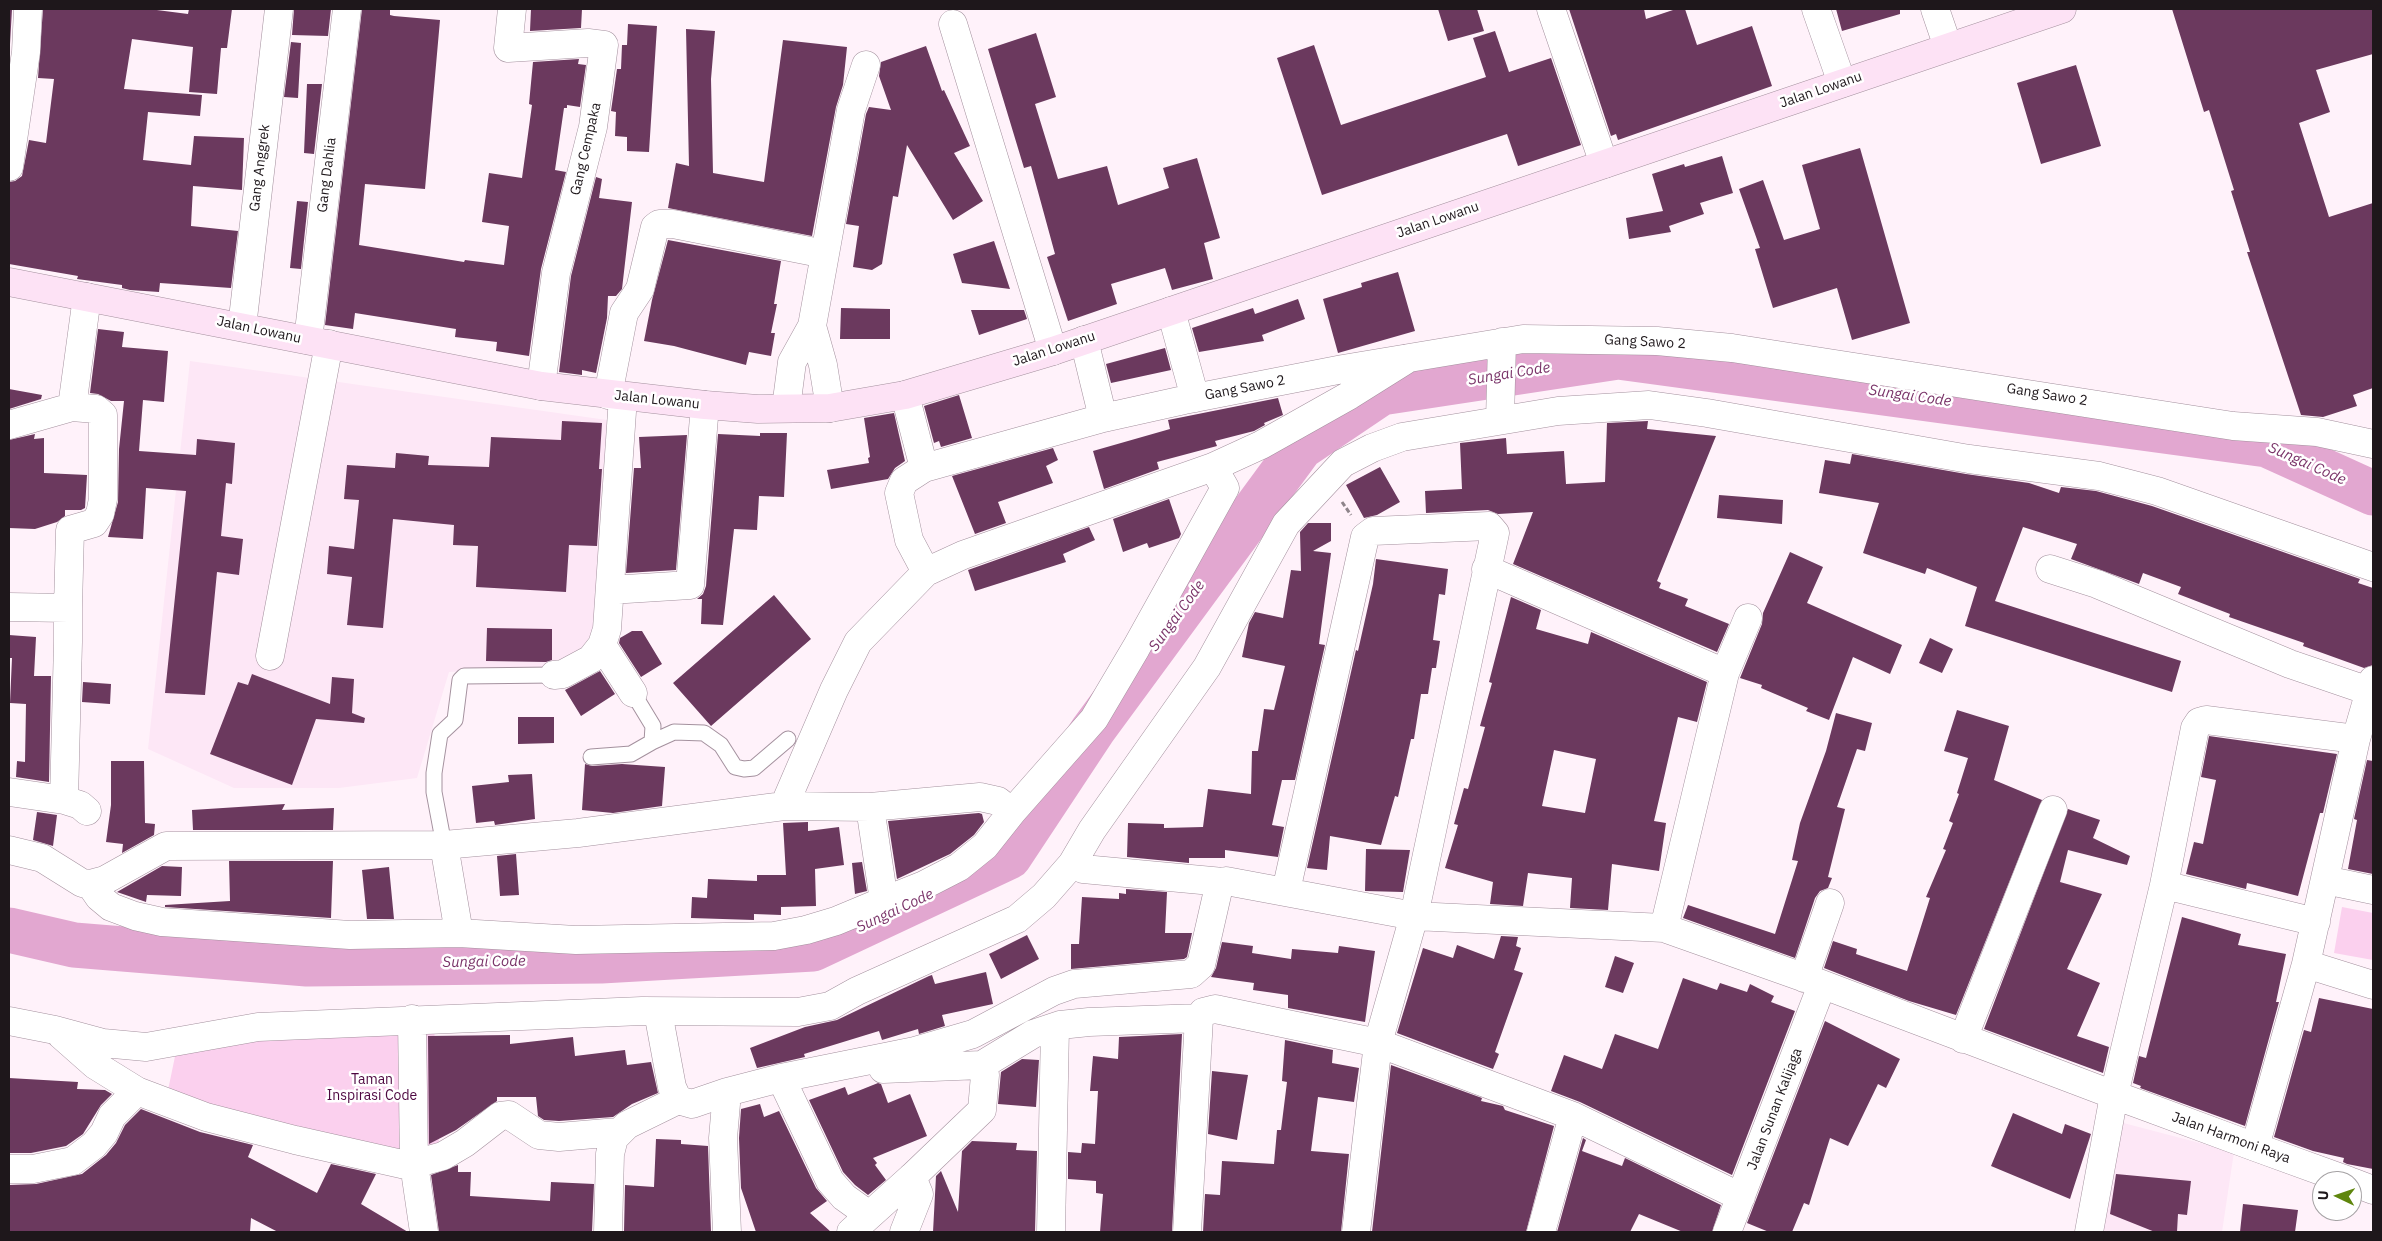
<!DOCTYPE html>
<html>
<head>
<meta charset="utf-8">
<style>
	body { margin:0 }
	#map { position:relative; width:2382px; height:1241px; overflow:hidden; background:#fff2fa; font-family:"IBM Plex Sans",sans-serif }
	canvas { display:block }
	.frame { position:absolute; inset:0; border:10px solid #1e171b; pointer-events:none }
	.north { position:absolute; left:2312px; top:1171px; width:50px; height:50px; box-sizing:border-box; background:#fff; border:1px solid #a5a2a4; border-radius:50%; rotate:273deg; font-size:14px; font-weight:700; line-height:20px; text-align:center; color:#1e171b }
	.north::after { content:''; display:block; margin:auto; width:18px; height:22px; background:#5f860d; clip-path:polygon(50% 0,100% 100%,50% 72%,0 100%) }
</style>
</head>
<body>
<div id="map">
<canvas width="2382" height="1241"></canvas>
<div class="frame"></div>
<div class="north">U</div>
</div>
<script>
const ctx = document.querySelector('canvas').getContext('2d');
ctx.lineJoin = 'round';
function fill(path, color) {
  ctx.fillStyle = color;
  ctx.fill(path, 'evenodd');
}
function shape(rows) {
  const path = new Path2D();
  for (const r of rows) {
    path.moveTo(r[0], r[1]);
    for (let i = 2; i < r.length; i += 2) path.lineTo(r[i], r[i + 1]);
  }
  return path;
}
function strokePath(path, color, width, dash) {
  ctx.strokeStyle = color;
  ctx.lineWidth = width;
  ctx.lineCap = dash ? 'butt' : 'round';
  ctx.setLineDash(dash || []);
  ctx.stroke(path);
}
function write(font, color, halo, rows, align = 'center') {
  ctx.font = font + ' "IBM Plex Sans",sans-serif';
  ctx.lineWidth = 5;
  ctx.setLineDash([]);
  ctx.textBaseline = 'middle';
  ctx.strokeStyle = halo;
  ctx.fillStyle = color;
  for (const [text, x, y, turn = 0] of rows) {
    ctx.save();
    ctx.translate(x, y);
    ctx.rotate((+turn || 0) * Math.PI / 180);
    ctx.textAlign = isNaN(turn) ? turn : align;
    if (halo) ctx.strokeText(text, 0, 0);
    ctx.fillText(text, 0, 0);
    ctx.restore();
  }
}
fill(shape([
	[190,361,614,421,599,622,570,666,449,672,417,778,339,788,234,788,148,749],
	[2112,1120,2234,1152,2222,1232,2097,1232]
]), '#fde7f6');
fill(shape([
	[2342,907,2373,913,2373,960,2334,953],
	[434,1023,439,1143,414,1161,167,1095,178,1042]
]), '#fbd0ee');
strokePath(shape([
	[9,930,74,945,307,964,601,961,813,949,1009,857,1093,730,1301,447,1381,393,1618,357,2267,445,2373,493]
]), '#e2a7d0', 45);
fill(shape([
	[9,9,12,9,9,62],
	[43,9,149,9,188,14,189,9,232,9,227,48,221,48,217,94,189,92,193,47,132,39,124,89,202,95,200,116,148,112,143,160,191,165,194,136,244,138,242,190,193,186,191,226,238,231,231,288,160,283,159,292,130,290,122,288,122,285,77,279,78,276,9,264,9,182,15,181,22,176,29,140,46,143,54,79,38,78],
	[294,9,331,9,328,36,292,35],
	[362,9,390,9,390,15,394,16,440,20,425,189,365,184,359,245,464,262,465,260,504,265,509,226,482,222,489,173,522,178,532,105,529,104,533,62,579,59,578,64,586,65,580,107,567,105,567,108,564,108,555,170,566,172,541,269,529,356,496,351,497,342,455,337,456,329,355,313,353,329,325,325],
	[531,9,582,9,581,28,530,31],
	[1438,9,1477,9,1484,31,1448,41],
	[1569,9,1644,9,1646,19,1676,9,1685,9,1697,45,1752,26,1772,86,1618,140,1616,134,1611,136],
	[1836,9,1900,9,1900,14,1842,31],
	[2172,9,2373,9,2373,54,2316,70,2330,112,2299,123,2329,217,2373,203,2373,388,2353,395,2357,406,2323,417,2301,415,2247,252,2250,252,2231,191,2234,190,2209,110,2204,112],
	[628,24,657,26,649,152,627,151,627,137,615,136,616,112,611,111,617,69,621,69,622,45,627,45],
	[686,29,715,31,711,79,713,173,764,182,783,40,847,47,843,85,836,107,812,236,668,208,676,163,689,166],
	[1495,31,1509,72,1551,58,1581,145,1518,166,1507,134,1322,195,1277,58,1314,45,1341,125,1486,77,1473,38],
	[1036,33,1056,97,1035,104,1058,179,1107,166,1118,205,1169,188,1163,168,1197,158,1220,238,1204,243,1213,279,1172,290,1165,268,1111,284,1117,304,1068,321,1047,257,1055,254,1031,166,1024,168,988,49],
	[291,42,301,43,298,98,284,97],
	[926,46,942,91,944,90,970,146,954,153,983,201,953,220,907,145,898,197,893,196,882,264,872,270,853,267,859,226,846,224,866,114,869,107,891,110,879,76,881,62],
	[2076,65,2101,146,2041,164,2017,83],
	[307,84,322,84,314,154,304,153],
	[1860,148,1910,323,1852,340,1837,288,1773,308,1755,249,1760,248,1739,189,1763,180,1784,240,1820,229,1802,165],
	[1722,156,1733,193,1700,203,1704,214,1669,226,1671,232,1629,239,1626,218,1663,211,1652,174,1684,164,1685,167],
	[596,177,602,179,599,198,632,202,622,289,616,296,608,296,607,318,596,373,582,370,582,375,559,372,571,276],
	[297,201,308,202,301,269,290,268],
	[668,240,781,261,774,304,777,304,771,333,775,333,771,356,749,352,746,365,674,346,644,341,652,300],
	[994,241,1010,289,962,283,953,254],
	[1398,272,1415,331,1338,353,1323,299,1362,287,1361,283],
	[1298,299,1305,319,1262,335,1264,341,1199,352,1192,328,1253,308,1255,314],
	[841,308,890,309,890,339,840,339],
	[971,310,1024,310,1027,319,979,335],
	[98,329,124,332,122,347,168,351,164,402,143,400,139,451,196,455,197,439,235,443,232,484,226,483,221,536,243,539,239,575,217,572,205,695,165,693,186,491,146,488,143,539,108,537,118,502,119,449,124,401,111,401,98,394,90,393],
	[1165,348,1171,370,1111,383,1106,364],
	[9,389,42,395,41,399,9,409],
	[959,395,972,438,941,447,939,441,934,443,924,406],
	[1278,398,1283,415,1264,423,1265,425,1254,431,1215,441,1217,446,1157,462,1159,469,1104,489,1093,451,1170,429,1168,420],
	[894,413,905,461,895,468,888,479,831,489,827,470,869,463,868,458,870,457,864,418],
	[562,421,602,423,599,469,602,469,597,546,569,545,566,592,476,587,478,546,453,545,454,525,393,519,383,628,347,625,352,577,327,574,329,546,354,549,359,500,344,499,347,465,395,468,396,453,429,456,428,465,489,467,491,437,561,440],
	[1648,421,1647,429,1716,436,1657,581,1661,583,1659,588,1688,599,1685,606,1729,624,1717,652,1513,564,1533,512,1498,514,1488,510,1426,513,1425,491,1462,489,1460,443,1506,438,1507,454,1564,451,1566,484,1605,482,1607,423],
	[760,433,787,433,784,497,759,496,757,530,734,529,723,625,701,624,702,599,697,599,703,594,706,586,718,434,760,436],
	[35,434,34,439,44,438,44,473,87,475,85,508,81,510,65,510,65,516,57,522,35,529,9,528,9,440],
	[687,435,676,570,626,573,634,468,641,468,639,437],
	[1053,448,1058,460,1046,466,1053,483,998,502,1006,523,975,534,952,476],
	[1852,454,1966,474,2029,483,2059,493,2061,487,2096,491,2152,506,2360,579,2358,583,2373,588,2373,665,2364,668,2303,646,2304,643,2229,617,2230,614,2178,594,2181,587,2143,573,2139,584,2071,559,2077,544,2023,527,1995,601,2181,661,2172,692,1965,626,1977,587,1927,568,1925,574,1863,553,1879,503,1819,493,1825,460,1850,464],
	[1380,467,1400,502,1377,515,1364,518,1346,485],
	[1719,495,1783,500,1782,524,1717,518],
	[1169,499,1181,534,1179,538,1149,548,1147,543,1123,552,1113,519],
	[1308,523,1331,523,1331,541,1313,551,1331,553,1319,644,1325,645,1295,780,1282,780,1272,825,1284,827,1278,857,1225,850,1225,858,1189,858,1189,863,1127,857,1128,823,1164,824,1164,828,1203,827,1208,789,1251,794,1252,751,1258,751,1264,709,1274,710,1285,666,1242,657,1249,623,1255,612,1283,618,1291,570,1301,571,1300,532],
	[1089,527,1095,540,1063,554,1066,562,975,591,968,570],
	[1790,552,1823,567,1807,603,1902,645,1890,674,1853,657,1829,720,1806,711,1808,708,1761,688,1762,685,1740,678,1762,624,1763,613],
	[1376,559,1448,569,1445,595,1439,594,1433,640,1440,641,1436,668,1432,668,1428,694,1421,694,1414,739,1411,739,1398,797,1395,796,1381,845,1330,836,1327,870,1307,868,1356,650,1358,651,1373,584],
	[774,595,811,639,711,726,673,683],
	[1511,597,1541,610,1536,629,1588,644,1591,632,1707,682,1697,722,1678,717,1654,821,1666,823,1659,871,1612,864,1608,910,1570,908,1572,878,1528,873,1523,906,1490,904,1493,882,1445,868,1458,825,1454,824,1464,788,1468,789,1485,727,1480,726,1492,683,1489,682],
	[1554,750,1596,759,1585,813,1542,806],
	[487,628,552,629,552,660,546,662,486,661],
	[632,631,642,631,662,664,641,677,619,643,620,638],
	[9,635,36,637,34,676,51,676,49,782,16,777,17,761,25,762,26,704,10,703,12,658,9,658],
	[1930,638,1953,649,1942,673,1919,663],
	[600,671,615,694,581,716,565,690],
	[252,674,330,704,332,677,354,679,352,713,365,718,364,723,316,719,292,785,210,754,238,682,248,685],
	[83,682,111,684,110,704,82,702],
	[1957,710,2009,726,1994,780,2042,800,1956,1015,1909,1001,1824,968,1833,941,1857,949,1856,954,1907,971,1930,898,1926,897,1946,850,1943,849,1953,823,1949,821,1959,794,1957,793,1968,758,1944,751],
	[1836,713,1872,723,1865,751,1857,749,1837,807,1845,809,1828,877,1832,878,1828,888,1820,891,1815,898,1795,958,1683,918,1688,905,1775,934,1798,861,1792,860,1800,823,1826,751],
	[518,717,554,717,554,743,518,744],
	[2209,736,2337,754,2323,813,2320,813,2298,896,2247,883,2246,889,2186,874,2194,842,2203,844,2216,780,2201,777],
	[2367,760,2373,761,2373,874,2348,869,2357,820,2354,819],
	[111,761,144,761,145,823,155,824,154,835,122,853,123,844,106,842,111,805],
	[585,764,592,766,622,764,665,767,662,806,613,813,582,810],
	[532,774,535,819,495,825,494,821,476,823,472,786,509,782,508,775],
	[285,804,282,810,334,808,333,830,193,830,192,810],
	[2068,809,2100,820,2093,838,2130,856,2127,865,2068,850,2060,882,2102,894,2067,969,2100,983,2077,1036,2109,1047,2103,1073,1984,1029],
	[37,812,57,815,53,846,33,840],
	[979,813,982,814,984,822,974,835,950,854,897,879,888,821],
	[808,822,808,831,839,827,844,865,815,869,816,906,781,907,781,915,754,914,754,920,691,918,692,897,707,898,708,879,757,881,757,875,786,875,783,823],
	[1366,849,1410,850,1403,892,1365,891],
	[516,854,519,895,500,896,497,856],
	[229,861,333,861,331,918,165,907,165,905,230,901],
	[862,862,867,891,855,894,852,863],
	[162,866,182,867,181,896,147,895,146,902,117,892],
	[389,867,394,919,367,919,362,870],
	[1126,889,1167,892,1165,933,1192,933,1187,957,1184,959,1071,969,1071,944,1079,944,1082,897,1119,899,1119,893,1126,894],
	[2182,917,2241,934,2238,945,2286,954,2276,1002,2279,1002,2245,1126,2140,1088,2141,1086,2133,1083,2139,1056,2146,1058],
	[1027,935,1039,959,1001,979,989,954],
	[1501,936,1518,937,1516,946,1521,948,1514,970,1523,973,1495,1052,1499,1054,1493,1069,1397,1033,1423,948,1453,958,1457,945,1494,959],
	[1222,942,1253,946,1252,953,1291,959,1292,949,1338,953,1339,946,1375,951,1365,1022,1288,1008,1288,995,1253,990,1254,983,1211,977,1216,968],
	[1615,956,1634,963,1623,993,1605,987],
	[986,972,993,1004,942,1015,945,1026,919,1034,918,1029,882,1040,879,1031,804,1054,805,1057,757,1068,750,1048,805,1027,837,1020,929,976,932,975,935,984],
	[1683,978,1717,990,1720,983,1747,992,1750,984,1774,996,1771,1002,1795,1011,1732,1175,1580,1102,1551,1091,1564,1055,1602,1069,1615,1034,1658,1049],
	[2319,998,2373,1009,2373,1169,2347,1164,2343,1162,2344,1158,2313,1151,2274,1137,2304,1030,2311,1032],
	[1825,1021,1900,1059,1886,1088,1878,1084,1848,1146,1830,1138,1809,1205,1804,1203,1792,1232,1769,1232,1747,1223],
	[1182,1034,1172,1232,1100,1232,1103,1194,1096,1193,1096,1181,1068,1179,1068,1152,1081,1153,1082,1143,1095,1144,1098,1091,1090,1091,1093,1056,1118,1059,1119,1037],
	[510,1035,510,1044,573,1037,575,1056,625,1050,627,1065,651,1062,658,1093,632,1104,613,1117,559,1121,544,1120,538,1116,536,1097,497,1097,497,1101,456,1130,429,1144,428,1036],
	[1285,1040,1333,1050,1332,1063,1359,1068,1354,1102,1318,1097,1311,1151,1349,1154,1341,1232,1203,1232,1205,1194,1220,1195,1222,1161,1274,1164,1277,1130,1281,1130,1287,1082,1282,1081],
	[1022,1059,1039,1060,1036,1107,998,1104,1001,1072],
	[1391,1065,1482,1098,1481,1101,1503,1106,1505,1110,1554,1126,1526,1232,1372,1232],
	[1212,1071,1248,1075,1237,1140,1208,1134],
	[9,1078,78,1082,77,1089,105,1090,112,1094,101,1105,83,1134,66,1146,31,1153,9,1153],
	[878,1083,881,1084,888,1103,910,1094,927,1136,873,1158,877,1163,875,1165,886,1180,868,1195,855,1185,843,1172,809,1100,845,1087,848,1095],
	[760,1104,764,1117,779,1111,816,1188,827,1201,810,1213,831,1232,756,1232,741,1188,739,1138,741,1109],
	[141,1109,200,1132,253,1145,248,1157,317,1193,331,1164,376,1174,361,1204,408,1232,278,1232,251,1218,250,1232,9,1232,9,1185,36,1184,82,1174,106,1155,116,1143,125,1125],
	[2013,1113,2062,1134,2065,1124,2091,1134,2070,1199,1991,1166],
	[1583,1138,1586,1140,1582,1151,1622,1166,1625,1158,1721,1205,1712,1232,1683,1232,1639,1214,1630,1232,1557,1232],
	[656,1139,681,1140,681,1144,708,1146,711,1232,624,1232,625,1185,654,1187],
	[972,1141,1017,1143,1016,1150,1037,1151,1035,1232,933,1232,936,1176,941,1171,958,1212,962,1151],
	[458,1165,458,1172,471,1172,470,1196,550,1201,551,1182,594,1184,592,1232,439,1232,431,1175],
	[2116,1174,2191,1181,2187,1215,2178,1214,2177,1232,2155,1232,2110,1214],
	[2243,1204,2298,1210,2295,1232,2240,1232]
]), '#6b395e');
const service = shape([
	[652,742,674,732,704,733,721,745,735,767,744,769,754,768,788,739],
	[591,757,631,754,652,742,653,726,633,693],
	[444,845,434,792,434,773,440,734,455,720,460,680,464,676,554,675]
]);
const minor = shape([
	[512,9,508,48,588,43,604,45,593,127,556,273,541,386],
	[1551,9,1604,164],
	[1816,9,1842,83],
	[1935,9,1948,47],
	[953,24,1053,351],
	[9,167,26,52,28,9],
	[1171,311,1195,398],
	[812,326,823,365,830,408],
	[242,327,279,9],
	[308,340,347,9],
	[1084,340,1103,418],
	[608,395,624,313,640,289,655,227,659,224,673,224,825,254],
	[905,395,924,468],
	[786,408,792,362,812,326,851,110,866,65],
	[1500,420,1502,342],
	[9,425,72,407],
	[1486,569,1725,673],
	[2050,569,2097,584,2290,664,2369,691],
	[926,572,909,540,899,493,904,481,924,468,1103,418,1184,400,1343,369,1523,339,1657,341,1732,348,2233,426,2317,432,2373,444],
	[610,590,690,585,705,405],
	[9,607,68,608,68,642,64,800,9,792],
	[68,608,70,530,94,523,100,514,103,499,103,415,96,409,72,407,87,297],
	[1748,618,1725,673,1664,928,1808,979,2114,1095,2089,1232],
	[602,645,633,693],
	[270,656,329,344],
	[554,675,563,674,591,659,602,645,607,629,623,397],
	[2356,739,2373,680],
	[64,800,80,805,87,811],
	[784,806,870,807,980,797,998,801,1012,812,985,846,959,867,924,885,884,901,870,807],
	[1012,812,1094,719,1136,648,1225,488,1213,467],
	[444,845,459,933,576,940,774,936,806,930,836,921,884,901],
	[9,850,42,858,82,883,90,884,105,880,166,846,444,845,578,833,784,806,834,690,858,642,926,572,963,555,1213,467,1261,445,1350,395,1409,358],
	[1083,869,1223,882],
	[2325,880,2373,890],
	[90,884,99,897,111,907,135,916,162,922,350,935,459,933],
	[2164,885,2316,922],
	[1286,891,1365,537,1373,531,1489,526,1495,533,1414,916,1378,1043,1356,1232],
	[2306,964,2373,985],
	[1804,978,1830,903],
	[658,1012,672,1087,678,1100,692,1104,727,1092,781,1078,915,1051,973,1034,1054,991,1074,984,1191,974,1201,965,1219,886,1226,881,1414,916,1664,928],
	[9,1021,55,1030,103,1043,146,1047,258,1027,642,1011,798,1012,830,1006,857,991,1017,919,1044,896,1072,864,1092,830,1207,667,1286,524,1343,463,1372,448,1402,437,1558,411,1649,405,1707,413,1969,459,2099,476,2157,491,2373,567],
	[61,1035,95,1065,137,1091,206,1117,295,1140,406,1165,414,1164,412,1019],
	[1963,1039,2053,810],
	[883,1069,982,1065,1033,1034,1060,1025,1089,1022,1199,1018],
	[781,1078,830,1181,844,1197,869,1215],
	[2255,1147,2306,964,2356,739,2206,720,2199,722,2195,728,2164,885,2114,1095,2139,1104,2255,1147,2349,1181],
	[9,1169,33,1169,73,1161,94,1145,104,1133,112,1116,137,1091],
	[2352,1182,2373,1190],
	[424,1232,414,1164,443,1156,465,1143,500,1116,509,1115,539,1135,559,1137,618,1132],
	[608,1232,610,1154,614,1138,627,1125,678,1100],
	[727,1232,723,1138,727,1092],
	[851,1232,912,1177,982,1110,985,1075,982,1065],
	[904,1232,919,1194,912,1177],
	[1051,1232,1055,1027],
	[1187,1232,1199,1018,1203,1012,1215,1009,1378,1043,1573,1116,1741,1197],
	[1541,1232,1573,1116],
	[1727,1232,1822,985]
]);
const secondary = shape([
	[9,282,541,386,705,405,758,409,830,408,905,395,1053,351,2062,9]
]);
strokePath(service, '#a4919e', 17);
strokePath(minor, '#a4919e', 29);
strokePath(secondary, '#a4919e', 29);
strokePath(shape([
	[1342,502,1351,515]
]), '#8e848a', 3, [5, 2.5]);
strokePath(service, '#fff', 15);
strokePath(minor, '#fff', 28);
strokePath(secondary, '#fde2f5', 28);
write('14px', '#1e171b', '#fff', [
	["Jalan Lowanu",1821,90,-19],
	["Gang Cempaka",586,149,-77],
	["Gang Anggrek",260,168,-83],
	["Gang Dahlia",327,175,-83],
	["Jalan Lowanu",1438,220,-19],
	["Jalan Lowanu",259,330,12],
	["Gang Sawo 2",1645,342,3],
	["Jalan Lowanu",1054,349,-18],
	["Gang Sawo 2",1245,388,-11],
	["Gang Sawo 2",2047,395,9],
	["Jalan Lowanu",657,400,6],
	["Jalan Sunan Kalijaga",1775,1109,-69],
	["Jalan Harmoni Raya",2231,1138,20]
]);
write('14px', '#4d0740', '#fff', [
	["Taman",372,1080],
	["Inspirasi Code",372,1096]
]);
write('italic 15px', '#7a3469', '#fff', [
	["Sungai Code",1509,374,-9],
	["Sungai Code",1910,396,8],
	["Sungai Code",2307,464,24],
	["Sungai Code",1177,616,-54],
	["Sungai Code",895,911,-25],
	["Sungai Code",484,962,-1]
]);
</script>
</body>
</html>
